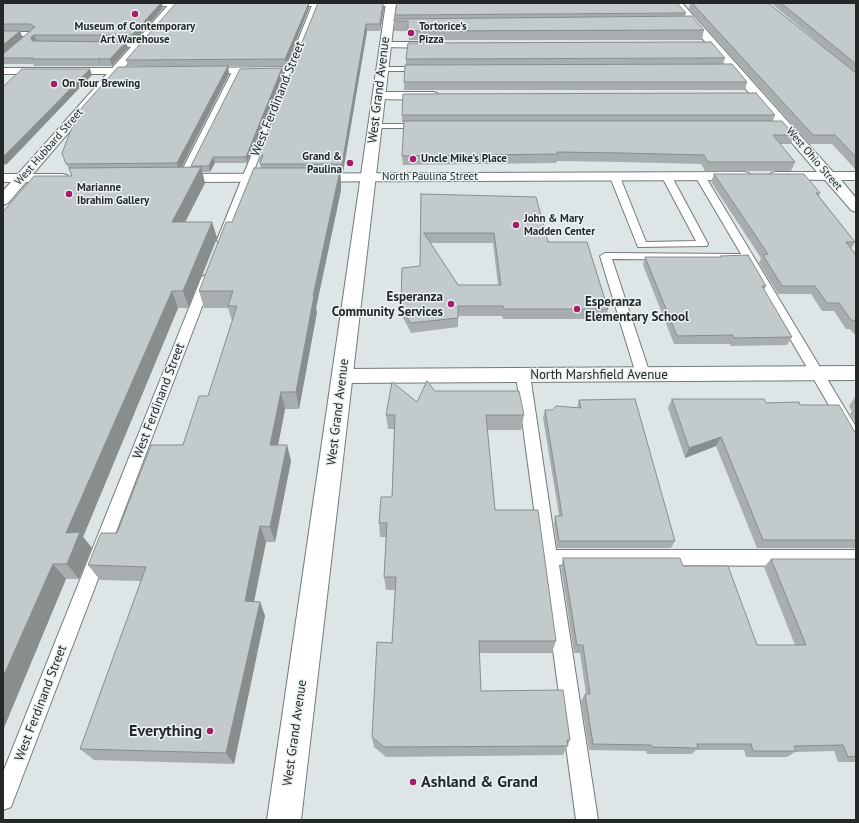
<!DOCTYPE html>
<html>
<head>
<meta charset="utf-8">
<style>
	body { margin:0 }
	#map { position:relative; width:859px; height:823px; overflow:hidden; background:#dee5e6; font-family:"PT Sans",sans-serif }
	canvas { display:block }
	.frame { position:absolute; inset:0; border:4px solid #252828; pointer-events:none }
</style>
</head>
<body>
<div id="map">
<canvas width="859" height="823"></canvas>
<div class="frame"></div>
</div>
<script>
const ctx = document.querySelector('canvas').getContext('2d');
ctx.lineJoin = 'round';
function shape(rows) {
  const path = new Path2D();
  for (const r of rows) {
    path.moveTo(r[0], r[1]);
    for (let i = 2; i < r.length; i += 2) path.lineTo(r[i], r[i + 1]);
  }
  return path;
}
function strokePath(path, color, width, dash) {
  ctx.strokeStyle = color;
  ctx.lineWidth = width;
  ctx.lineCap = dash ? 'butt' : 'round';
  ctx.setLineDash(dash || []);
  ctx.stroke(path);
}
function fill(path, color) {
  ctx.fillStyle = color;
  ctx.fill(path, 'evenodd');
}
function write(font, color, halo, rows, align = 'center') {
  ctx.font = font + ' "PT Sans",sans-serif';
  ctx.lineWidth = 3;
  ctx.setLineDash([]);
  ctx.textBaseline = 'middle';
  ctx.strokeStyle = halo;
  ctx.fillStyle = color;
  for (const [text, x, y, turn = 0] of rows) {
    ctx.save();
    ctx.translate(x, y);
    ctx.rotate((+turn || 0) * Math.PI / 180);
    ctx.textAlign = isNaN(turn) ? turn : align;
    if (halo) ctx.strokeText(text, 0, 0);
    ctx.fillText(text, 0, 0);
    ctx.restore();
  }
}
const lane = shape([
	[313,3,319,3,227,240,226,242,218,242,217,240,313,3],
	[3,32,33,32,36,34,33,36,3,36,3,32],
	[108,43,138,43,141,45,138,47,106,46,106,44,108,43],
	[379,67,424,67,428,69,424,71,379,71,379,67],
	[234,68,237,68,241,70,188,178,186,180,180,180,178,178,234,68],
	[372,124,423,124,427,126,423,128,372,128,371,126,372,124],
	[700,173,705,176,856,427,856,445,851,443,743,258,739,260,612,259,650,374,648,377,643,379,638,377,636,374,600,256,605,253,741,254,695,176,700,173],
	[615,174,620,177,646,242,696,241,662,177,667,174,672,177,708,244,707,246,638,247,610,177,615,174],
	[207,275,211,276,213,278,14,799,11,807,3,810,3,772,201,278,203,276,207,275],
	[523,370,528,372,530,375,556,550,856,550,856,566,559,565,598,820,576,820,516,375,518,372,523,370]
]);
const street = shape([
	[127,3,205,3,200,6,132,6,127,3],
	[273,3,421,3,416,6,278,6,273,3],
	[672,3,682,3,833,172,856,172,856,180,841,180,856,198,856,212,851,210,825,180,771,179,769,176,771,173,776,172,817,172,672,3],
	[385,42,438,42,443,45,438,48,381,47,380,45,385,42],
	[289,67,295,70,293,72,198,74,192,71,198,68,289,67],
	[3,68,140,68,146,71,140,74,3,74,3,68],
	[379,92,433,92,437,93,439,96,437,99,433,100,375,99,373,96,375,93,379,92],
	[744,172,749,173,751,176,749,179,744,180,174,182,169,181,167,178,169,175,174,174,744,172],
	[3,174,62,174,67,175,69,178,67,181,62,182,3,182,3,174],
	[856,366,856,380,342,383,335,381,332,376,335,371,342,369,856,366]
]);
const secondary = shape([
	[170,3,180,3,8,203,3,205,3,191,170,3],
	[386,3,396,3,301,820,267,820,386,3]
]);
strokePath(lane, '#737a7b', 2);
strokePath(street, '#737a7b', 2);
strokePath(secondary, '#737a7b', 2);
fill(lane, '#fff');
fill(street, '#fff');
fill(secondary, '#fff');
fill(shape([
	[3,3,163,8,134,42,105,42,128,48,112,66,102,66,101,65,101,66,34,66,33,64,3,64,3,31,23,37,31,31,3,31],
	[309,3,309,8,286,66,128,66,126,60],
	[690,3,768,3,830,52,771,3,856,3,856,170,832,144,810,144,689,9],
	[384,8,380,31,367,31,343,172,340,172,341,183,341,190,316,308,317,312,299,409,285,409,278,445,287,445,291,461,275,542,266,542,254,602,260,602,265,616,234,764,94,760,80,749,141,581,100,580,88,565,117,533,183,445,208,396,232,321,228,308,204,308,199,291,232,222,261,168,258,155,295,64],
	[686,13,685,16,704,30,702,40,409,40,408,31,394,31,394,21,395,19,395,15],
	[725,58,723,64,747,82,745,90,404,90,404,82,406,65,406,59],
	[228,66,229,74,182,167,191,167,191,166,282,68,283,74,247,163,215,163,210,172,202,172,205,183,185,222,212,222,217,238,189,308,178,308,83,537,92,548,79,579,66,579,3,730,72,176,62,153],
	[402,115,775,115,773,121,794,135,791,144,780,144,795,162,791,171,705,171,701,164,620,162,557,161,556,163,403,165,402,156,404,122,402,122],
	[714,174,820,193,819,196,855,242,851,249,856,255,856,336,850,329,846,329,834,311,822,311,811,294,778,294,759,263,761,258,711,182],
	[421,194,548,242,608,309,606,319,503,319,502,316,458,316,458,327,411,333,401,314,401,304,420,266],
	[430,243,493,243,498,285,458,285],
	[720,256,766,286,764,290,792,337,787,345,731,346,730,344,674,344,643,265,645,257,720,257],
	[435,391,524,415,521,430,487,430,495,510,556,641,552,653,479,653,481,691,570,740,563,755,386,757,374,747,372,737,392,643,395,590,386,590,384,577,386,537,380,537,379,523,392,497,394,429,388,429,386,415,417,402],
	[855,397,856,397,856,424,850,414,852,411,849,406],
	[672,399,766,403,800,405,856,434,856,548,757,548,716,446,685,458,668,408],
	[579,400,675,541,671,548,557,548,554,524,555,516,559,516,558,509,543,418,545,410,553,410,577,408],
	[563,558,683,566,757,645,795,645,764,567,771,559,856,559,856,762,838,762,834,751,795,752,787,757,746,757,744,750,696,750,692,754,647,754,646,751,589,750,581,701,585,694,586,694,580,653,574,653,561,567]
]), '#a8aeaf');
fill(shape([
	[161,3,162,3,163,8,134,42,132,35],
	[309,3,309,8,286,66,285,59],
	[384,3,384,8,380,31,380,24],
	[366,24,367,31,343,172,342,164],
	[20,31,23,38,3,54,3,45],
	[34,35,37,42,34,44,31,37],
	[126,42,128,48,112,66,110,59],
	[100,58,99,59,101,65,101,66,98,59],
	[228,66,229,74,179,172,177,163],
	[282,68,283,74,247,163,246,157],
	[90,69,92,75,7,164,3,165,3,157],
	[213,157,215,163,210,172,209,166],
	[201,167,205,183,177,238,172,222],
	[340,168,341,183,341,190,316,308,317,312,299,409,296,392,313,296],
	[212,222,217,238,189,308,183,291],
	[172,291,178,308,83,537,92,548,79,579,67,564,66,533],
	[281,392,285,409,275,461,270,445],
	[721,437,716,446,685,458,689,448],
	[287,445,291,461,275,542,270,527],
	[260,526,266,542,251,616,245,601],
	[53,564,66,579,3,730,3,677],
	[260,602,265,616,234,764,226,753]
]), '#888d8e');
const building = shape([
	[3,3,161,3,132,35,34,35,31,37,32,41,126,42,110,59,99,59,100,58,98,59,31,59,33,58,3,58,3,54,35,27,30,24,3,24,3,3],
	[176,3,309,3,285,59,126,60,176,3],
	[318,3,383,3,380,24,366,24,342,164,260,164,263,155,258,155,293,66,295,64,294,62,318,3],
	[397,3,677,3,686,13,395,15,397,3],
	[692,3,768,3,856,73,856,157,835,135,813,135,692,3],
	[781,3,856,3,856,64,781,3],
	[692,16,704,30,408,31,408,21,394,21,394,19,692,16],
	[3,31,20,31,3,45,3,31],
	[711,42,725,58,406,59,408,43,711,42],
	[732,64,747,82,404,82,405,65,732,64],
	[228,66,177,163,66,164,62,153,78,112,118,67,228,66],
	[282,68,246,157,213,157,209,166,191,166,240,69,282,68],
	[22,69,90,69,3,157,3,86,4,86,22,69],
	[756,93,775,115,402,115,403,94,756,93],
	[404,121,782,121,794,135,773,135,795,162,708,162,704,155,622,153,557,152,558,154,402,156,404,121],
	[201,167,172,222,212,222,183,291,172,291,66,533,80,532,67,564,53,564,3,677,3,212,34,176,72,176,69,168,201,167],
	[254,168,340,168,339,175,313,296,314,296,296,392,281,392,270,445,287,445,270,527,260,526,245,601,260,602,226,753,80,749,146,567,88,565,101,533,117,533,151,445,183,445,199,396,208,396,237,306,228,306,233,291,199,291,226,222,232,222,254,168],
	[714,174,804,174,820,193,816,193,855,242,846,242,856,255,856,321,851,320,839,303,827,303,815,286,782,286,763,255,768,254,714,174],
	[421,194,536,197,548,242,587,242,608,309,504,309,503,306,458,306,458,318,410,323,401,304,402,268,420,266,421,194],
	[424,233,494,233,501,285,458,285,424,233],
	[748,255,766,286,762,286,792,337,734,338,733,335,677,336,645,257,721,257,720,256,748,255],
	[427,381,435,391,519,391,524,415,486,415,495,510,538,510,556,641,479,641,481,691,563,690,570,740,567,740,568,746,384,747,372,737,377,642,392,643,396,577,384,577,387,523,379,523,381,497,392,497,395,415,386,415,392,382,417,402,427,381],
	[635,399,675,541,559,541,555,516,562,516,560,502,545,410,553,410,556,406,581,408,579,400,635,399],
	[672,399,764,399,766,403,799,402,800,405,839,405,856,434,856,540,763,540,721,437,689,448,672,399],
	[563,558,680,558,683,566,728,566,757,645,806,645,771,559,856,559,856,756,848,757,843,745,794,746,796,751,753,751,751,744,697,744,698,748,652,747,651,745,593,744,585,694,590,694,583,645,577,645,563,558]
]);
fill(building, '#c3cacb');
strokePath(building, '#888d8e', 1);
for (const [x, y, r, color] of [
	[135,14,4,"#a61d64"],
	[411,33,4,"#a61d64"],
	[54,84,4,"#a61d64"],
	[413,159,4,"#a61d64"],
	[350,163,4,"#a61d64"],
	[69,194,4,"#a61d64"],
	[516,225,4,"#a61d64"],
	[451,304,4,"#a61d64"],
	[577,309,4,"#a61d64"],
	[210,731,4,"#a61d64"],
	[413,782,4,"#a61d64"]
]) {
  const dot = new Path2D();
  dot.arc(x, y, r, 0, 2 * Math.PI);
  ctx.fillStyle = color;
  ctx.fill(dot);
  strokePath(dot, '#ebf2f3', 1.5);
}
write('bold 11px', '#252828', '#ebf2f3', [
	["Museum of Contemporary",135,27,"center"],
	["Art Warehouse",135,40,"center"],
	["Tortorice's",419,27],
	["Pizza",419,40],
	["On Tour Brewing",62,84],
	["Grand &",342,157,"right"],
	["Paulina",342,170,"right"],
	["Uncle Mike's Place",421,159],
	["Marianne",77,188],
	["Ibrahim Gallery",77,201],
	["John & Mary",524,219],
	["Madden Center",524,232]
], 'left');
write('11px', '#252828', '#ebf2f3', [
	["West Hubbard Street",49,147,-49],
	["West Ohio Street",814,159,49],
	["North Paulina Street",430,177]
]);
write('13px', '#252828', '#ebf2f3', [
	["West Grand Avenue",379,90,-83],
	["West Ferdinand Street",278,99,-68],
	["North Marshfield Avenue",599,375],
	["West Ferdinand Street",159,401,-69],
	["West Grand Avenue",338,412,-83],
	["West Ferdinand Street",41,703,-69],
	["West Grand Avenue",295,733,-82]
]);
write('bold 13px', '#252828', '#ebf2f3', [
	["Esperanza",443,297],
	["Community Services",443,312],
	["Esperanza",585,302,"left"],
	["Elementary School",585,317,"left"]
], 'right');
write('bold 16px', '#252828', '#ebf2f3', [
	["Everything",202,731],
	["Ashland & Grand",421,782,"left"]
], 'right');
</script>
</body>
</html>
